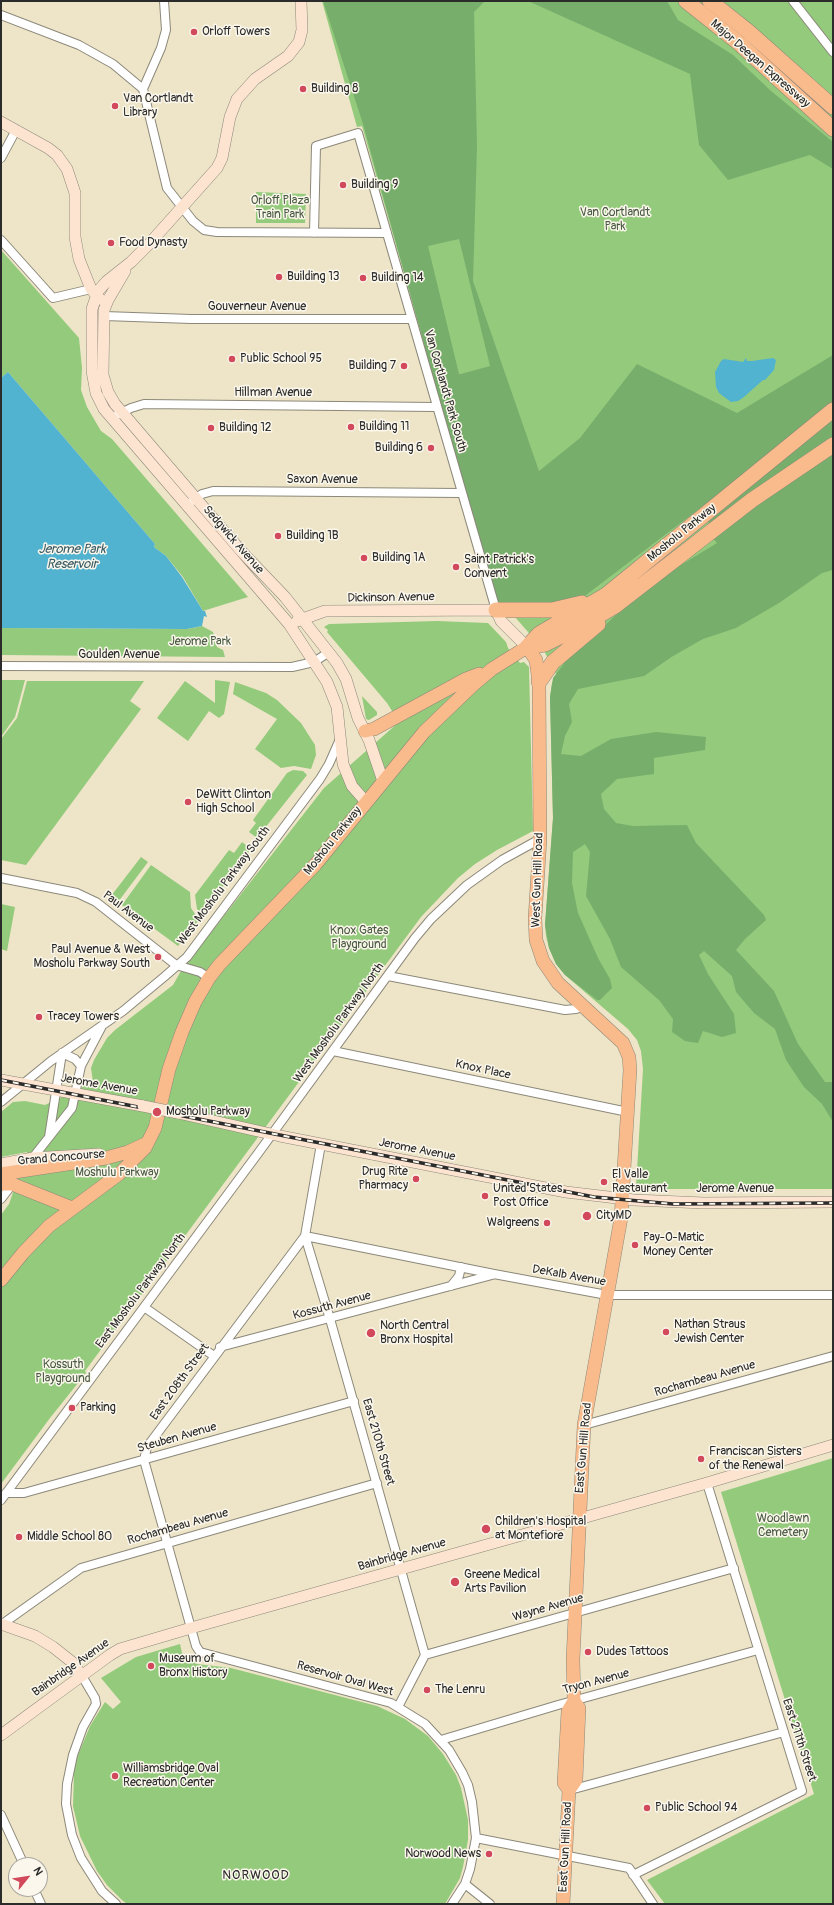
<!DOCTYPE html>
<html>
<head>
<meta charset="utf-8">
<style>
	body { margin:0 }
	#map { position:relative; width:834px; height:1905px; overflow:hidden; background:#eee5c8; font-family:Pangolin,sans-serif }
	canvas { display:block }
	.frame { position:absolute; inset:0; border:2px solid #2b2b2b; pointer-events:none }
	.north { position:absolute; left:8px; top:1857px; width:40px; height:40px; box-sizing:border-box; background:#fbf7ec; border:1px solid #a8a59f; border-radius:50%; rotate:60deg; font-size:11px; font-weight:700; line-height:16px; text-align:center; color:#2b2b2b }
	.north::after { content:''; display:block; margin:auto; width:14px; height:18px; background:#d1495b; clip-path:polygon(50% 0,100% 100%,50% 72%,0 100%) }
</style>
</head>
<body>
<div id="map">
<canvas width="834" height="1905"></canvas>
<div class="frame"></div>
<div class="north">N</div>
</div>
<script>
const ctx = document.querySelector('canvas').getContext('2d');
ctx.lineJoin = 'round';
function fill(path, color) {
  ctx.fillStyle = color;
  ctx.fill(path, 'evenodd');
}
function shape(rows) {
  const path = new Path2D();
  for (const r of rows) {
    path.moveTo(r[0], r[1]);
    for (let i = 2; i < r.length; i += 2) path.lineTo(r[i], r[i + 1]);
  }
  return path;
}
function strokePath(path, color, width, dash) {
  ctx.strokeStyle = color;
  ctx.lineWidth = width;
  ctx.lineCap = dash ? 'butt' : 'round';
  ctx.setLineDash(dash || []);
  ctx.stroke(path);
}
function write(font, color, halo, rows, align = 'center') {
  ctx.font = font + ' Pangolin,sans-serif';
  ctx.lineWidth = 3;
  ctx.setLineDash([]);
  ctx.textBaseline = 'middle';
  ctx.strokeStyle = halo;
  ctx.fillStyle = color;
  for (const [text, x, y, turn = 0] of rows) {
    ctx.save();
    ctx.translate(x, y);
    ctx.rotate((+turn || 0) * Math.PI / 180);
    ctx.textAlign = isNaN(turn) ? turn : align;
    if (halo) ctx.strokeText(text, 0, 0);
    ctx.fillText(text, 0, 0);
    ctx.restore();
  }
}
fill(shape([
	[322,1,833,1,833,1189,653,1189,636,1187,643,1069,641,1051,637,1040,628,1029,565,975,556,964,549,948,546,936,545,925,553,818,550,697,552,683,556,674,543,649,514,616,499,606,362,126,357,127],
	[256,192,306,194,305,223,256,223],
	[1,250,79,338,82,368,81,390,87,407,101,431,112,439,248,597,203,611,183,577,166,556,154,547,155,544,8,372,1,378],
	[437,621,488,623,506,642,508,648,520,663,524,662,529,667,533,831,497,850,475,864,458,878,421,917,85,1371,86,1373,50,1418,1,1484,1,1215,9,1204,27,1152,1,1157,1,1112,13,1102,25,1101,45,1105,93,1082,91,1068,94,1060,107,1038,115,1030,173,985,190,955,211,928,216,926,324,788,399,722,387,703,327,632,328,630,324,627,329,624],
	[202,626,213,632,217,647,223,650,225,657,1,655,1,628,187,629],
	[1,680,25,680,15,717,1,737],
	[215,680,230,682,224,714,219,718,209,711,188,741,157,718,185,681,215,703],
	[27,681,144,681,130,701,141,709,26,865,1,860,1,739,17,718],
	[235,682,266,693,277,700,301,723,315,745,316,755,311,769,294,766,281,768,255,749,277,719,233,694],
	[362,696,377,712,377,715,369,720,366,719],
	[293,770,303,771,307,775,257,838,249,832,256,823,253,820,287,773],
	[242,842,251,849,202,915,197,909,195,895,229,850,234,853],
	[141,857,148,862,118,902,111,896],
	[151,865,190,892,191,908,199,920,178,946,122,905],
	[1,904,15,907,7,951,1,949],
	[833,1458,833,1904,665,1904,647,1880,814,1794,721,1492],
	[180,1644,184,1662,195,1659,197,1664,231,1668,377,1706,405,1719,428,1736,443,1754,456,1775,461,1788,468,1820,468,1840,463,1867,460,1878,445,1904,127,1904,122,1900,107,1885,97,1871,80,1836,73,1806,74,1773,76,1760,90,1726,105,1702,113,1709,121,1702,101,1678,136,1657]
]), '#94ca7c');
fill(shape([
	[323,1,485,1,474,12,477,146,473,281,539,471,580,438,637,364,737,413,833,355,833,570,822,573,779,603,736,628,703,639,673,656,644,676,578,689,569,704,572,722,565,736,561,754,581,756,611,739,656,732,706,737,705,750,654,758,654,774,617,779,601,794,604,809,616,823,633,826,687,825,696,843,764,915,766,920,745,939,736,950,774,991,798,1044,825,1082,833,1082,833,1122,822,1104,804,1087,786,1060,775,1029,754,1013,736,992,732,976,704,951,699,955,708,974,734,1014,736,1033,722,1037,703,1031,698,1043,685,1041,672,1032,673,1019,659,1000,621,967,610,939,586,896,590,852,585,844,573,852,572,883,578,913,598,958,610,979,612,988,600,1000,597,1000,565,975,556,964,549,948,545,925,553,818,550,697,553,678,566,661,616,615,671,571,717,543,709,534,708,502,586,595,558,604,499,606,432,373,363,124],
	[459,239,490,366,461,374,459,374,428,246],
	[528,1,667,1,678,20,733,55,771,91,833,142,833,169,810,155,728,180,699,145,690,74]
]), '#77ae6c');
fill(shape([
	[746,358,747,361,752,361,773,358,776,360,774,370,765,380,763,380,744,397,738,401,731,402,719,393,716,387,715,372,721,361,724,359,743,362],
	[8,372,155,544,154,547,166,556,182,577,203,611,205,611,207,617,204,616,202,626,187,629,1,628,1,378]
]), '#51b3d0');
const street = shape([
	[164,1,166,30,161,48,143,89,167,188,193,221,204,230,217,232,387,233],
	[793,1,833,52],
	[1,15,79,45,113,64,143,89],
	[1,158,16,130],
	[314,233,316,146,358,133,496,610],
	[1,240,53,298,91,289],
	[104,316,191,319,411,319],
	[117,415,131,408,144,404,436,407],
	[192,501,202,494,213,491,461,493],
	[1,666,292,667,314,662,329,652],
	[1,878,77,893,96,902,176,965,200,972,209,978],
	[388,976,565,1010,576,1009,583,1007],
	[333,1051,628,1112],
	[62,1053,75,1059,81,1066],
	[1,1102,51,1061,123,1011,164,977,187,957,320,779,329,764,340,739],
	[49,1137,62,1053],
	[321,1144,305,1236,147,1447,144,1460,196,1646,200,1652,391,1703,425,1724,449,1750,462,1772,468,1785,472,1802,476,1838,470,1869,465,1884,452,1904],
	[31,1160,72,1108,81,1066,101,1028],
	[1,1199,14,1182],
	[305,1236,494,1274,607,1295,833,1295],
	[305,1236,330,1319,425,1655],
	[451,1286,459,1276,461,1267],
	[144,1307,214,1356],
	[220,1347,492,1275],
	[584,1425,833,1356],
	[6,1493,24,1493,354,1401],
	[1,1500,259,1152,415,938,431,919,467,885,502,860,540,839],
	[1,1625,81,1568,377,1483],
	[82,1676,95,1698,96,1704,83,1727,73,1755,67,1784,66,1804,72,1835,81,1858,102,1891,116,1904],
	[398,1707,425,1655,734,1568],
	[441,1740,558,1705,758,1650],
	[570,1790,784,1732],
	[1,1815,24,1865],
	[476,1838,629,1868,653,1904],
	[633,1875,802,1791,707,1483],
	[465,1884,490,1904],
	[34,1889,41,1904]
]);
const secondary = shape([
	[301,1,302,30,299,42,288,56,255,79,237,99,230,117,222,158,217,168,149,244,131,262,107,281,98,291,92,309,92,371,96,393,104,409,289,624,327,682,337,707,343,764,352,786,366,802],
	[1,122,48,148,57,155,67,169,75,193,75,237,79,259,91,289,100,299],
	[125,271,108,300,104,310,103,375,108,392,115,404,241,551,285,597,337,663,346,679,358,718,369,740,383,781],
	[297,621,325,611,496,610,501,621,527,647],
	[1,1080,143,1106],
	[178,1113,280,1136,566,1192,634,1200,704,1203,833,1202],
	[1,1164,33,1158,99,1154],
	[1,1624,35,1636,53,1647,72,1662,82,1676],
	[1,1735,110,1655,120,1649,191,1628,707,1483,833,1445]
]);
const primary = shape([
	[365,731,374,729,466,679,479,674],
	[1,1174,106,1158,128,1152,145,1144],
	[1,1184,12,1184,72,1208],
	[1,1280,23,1253,49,1226,119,1174,145,1148,155,1128,169,1069,182,1032,195,1002,209,978,220,964,315,865,424,732,473,685,492,669,527,647,536,660,539,682,540,839,535,918,536,940,543,961,558,983,623,1043,629,1057,630,1070,621,1218,584,1425,573,1659,574,1701,568,1711,564,1783,569,1790],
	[563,1904,569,1790,576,1780,579,1708,574,1701]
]);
const highway = shape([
	[686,1,740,44,833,129],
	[710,1,749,32,833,107],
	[496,610,552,610,582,603],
	[527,647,539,634,606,595,833,410],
	[527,647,545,644,583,625,615,606,752,500,833,445],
	[539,682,553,662,598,624]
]);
strokePath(street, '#8c887a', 10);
strokePath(secondary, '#8c887a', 12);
strokePath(primary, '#8c887a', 14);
strokePath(highway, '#8c887a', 16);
strokePath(street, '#fff', 8);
strokePath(secondary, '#fde4d1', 11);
strokePath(primary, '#fabb8c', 13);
strokePath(highway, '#fabb8c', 15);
const rail = shape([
	[1,1080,594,1197,673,1204,833,1203]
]);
strokePath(rail, '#2b2b2b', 3.5);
strokePath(rail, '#fbf7ec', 2, [6]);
const secondaryBridge = shape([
	[143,1106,178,1113]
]);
strokePath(secondaryBridge, '#8c887a', 12, []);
strokePath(secondaryBridge, '#fde4d1', 11);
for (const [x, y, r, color] of [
	[194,32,4,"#d1495b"],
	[303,89,4,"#d1495b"],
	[115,106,4,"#d1495b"],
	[343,185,4,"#d1495b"],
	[111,243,4,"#d1495b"],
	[279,277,4,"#d1495b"],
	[363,278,4,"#d1495b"],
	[232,359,4,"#d1495b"],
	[404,366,4,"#d1495b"],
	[351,427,4,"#d1495b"],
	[211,428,4,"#d1495b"],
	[431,448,4,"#d1495b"],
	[278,536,4,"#d1495b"],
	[364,558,4,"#d1495b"],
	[456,567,4,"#d1495b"],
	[188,802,4,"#d1495b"],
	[158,957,4,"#d1495b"],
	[39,1017,4,"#d1495b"],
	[157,1112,5,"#d1495b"],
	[416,1179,4,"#d1495b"],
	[604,1182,4,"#d1495b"],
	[485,1196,4,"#d1495b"],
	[587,1216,5,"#d1495b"],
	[547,1223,4,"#d1495b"],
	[635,1245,4,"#d1495b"],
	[666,1332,4,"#d1495b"],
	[371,1333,5,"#d1495b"],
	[72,1408,4,"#d1495b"],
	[701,1459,4,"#d1495b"],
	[486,1529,5,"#d1495b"],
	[19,1537,4,"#d1495b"],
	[455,1582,5,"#d1495b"],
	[588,1652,4,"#d1495b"],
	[151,1666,4,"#d1495b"],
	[427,1690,4,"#d1495b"],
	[115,1776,4,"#d1495b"],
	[647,1808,4,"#d1495b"],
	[489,1854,4,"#d1495b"]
]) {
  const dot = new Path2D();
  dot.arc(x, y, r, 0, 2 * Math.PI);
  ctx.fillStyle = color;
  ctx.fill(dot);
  strokePath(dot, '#fbf7ec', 1.5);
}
write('12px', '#2b2b2b', '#fbf7ec', [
	["Orloff Towers",202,32],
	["Building 8",311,89],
	["Van Cortlandt",123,99],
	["Library",123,113],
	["Building 9",351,185],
	["Food Dynasty",119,243],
	["Building 13",287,277],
	["Building 14",371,278],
	["Public School 95",240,359],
	["Building 7",396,366,"right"],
	["Building 11",359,427],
	["Building 12",219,428],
	["Building 6",423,448,"right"],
	["Building 1B",286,536],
	["Building 1A",372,558],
	["Saint Patrick's",464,560],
	["Convent",464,574],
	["DeWitt Clinton",196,795],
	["High School",196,809],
	["Paul Avenue & West",150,950,"right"],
	["Mosholu Parkway South",150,964,"right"],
	["Tracey Towers",47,1017],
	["Mosholu Parkway",166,1112],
	["Drug Rite",408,1172,"right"],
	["Pharmacy",408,1186,"right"],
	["El Valle",612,1175],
	["Restaurant",612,1189],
	["United States",493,1189],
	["Post Office",493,1203],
	["CityMD",596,1216],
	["Walgreens",539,1223,"right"],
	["Pay-O-Matic",643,1238],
	["Money Center",643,1252],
	["Nathan Straus",674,1325],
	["Jewish Center",674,1339],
	["North Central",380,1326],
	["Bronx Hospital",380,1340],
	["Parking",80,1408],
	["Franciscan Sisters",709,1452],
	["of the Renewal",709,1466],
	["Children's Hospital",495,1522],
	["at Montefiore",495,1536],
	["Middle School 80",27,1537],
	["Greene Medical",464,1575],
	["Arts Pavilion",464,1589],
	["Dudes Tattoos",596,1652],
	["Museum of",159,1659],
	["Bronx History",159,1673],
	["The Lenru",435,1690],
	["Williamsbridge Oval",123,1769],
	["Recreation Center",123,1783],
	["Public School 94",655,1808],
	["Norwood News",481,1854,"right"]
], 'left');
write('12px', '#2b2b2b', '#fbf7ec', [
	["Major Deegan Expressway",760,64,41],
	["Gouverneur Avenue",257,307],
	["Van Cortlandt Park South",445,391,74],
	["Hillman Avenue",273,393],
	["Saxon Avenue",322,480],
	["Mosholu Parkway",682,533,-39],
	["Sedgwick Avenue",233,540,49],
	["Dickinson Avenue",391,598,-1],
	["Goulden Avenue",119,655],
	["Mosholu Parkway",333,841,-51],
	["West Gun Hill Road",538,880,-88],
	["West Mosholu Parkway South",224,886,-53],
	["Paul Avenue",128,912,37],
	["West Mosholu Parkway North",339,1023,-54],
	["Knox Place",483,1070,12],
	["Jerome Avenue",99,1085,10],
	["Jerome Avenue",417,1150,11],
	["Grand Concourse",61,1158,-5],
	["Jerome Avenue",735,1189],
	["DeKalb Avenue",569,1276,10],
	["East Mosholu Parkway North",141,1291,-53],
	["Kossuth Avenue",332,1306,-15],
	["Rochambeau Avenue",705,1379,-16],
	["East 208th Street",180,1382,-54],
	["Steuben Avenue",177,1438,-16],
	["East 210th Street",378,1442,74],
	["East Gun Hill Road",584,1448,-85],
	["Rochambeau Avenue",178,1527,-16],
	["Bainbridge Avenue",402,1555,-16],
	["Wayne Avenue",548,1608,-16],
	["Bainbridge Avenue",71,1668,-35],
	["Reservoir Oval West",345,1679,16],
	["Tryon Avenue",596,1682,-15],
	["East 211th Street",799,1740,72],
	["East Gun Hill Road",566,1847,-87]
]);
write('12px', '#4a5b43', '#fbf7ec', [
	["Orloff Plaza",280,201],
	["Train Park",280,215],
	["Van Cortlandt",615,213],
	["Park",615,227],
	["Jerome Park",200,642],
	["Knox Gates",359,931],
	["Playground",359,945],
	["Moshulu Parkway",117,1173],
	["Kossuth",63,1365],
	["Playground",63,1379],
	["Woodlawn",783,1519],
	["Cemetery",783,1533]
]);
write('italic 13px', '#385b65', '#fbf7ec', [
	["Jerome Park",72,550],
	["Reservoir",72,565]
]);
ctx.letterSpacing = '1px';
write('13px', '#2b2b2b', '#fbf7ec', [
	["NORWOOD",256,1876]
]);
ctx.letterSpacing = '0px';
</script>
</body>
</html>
